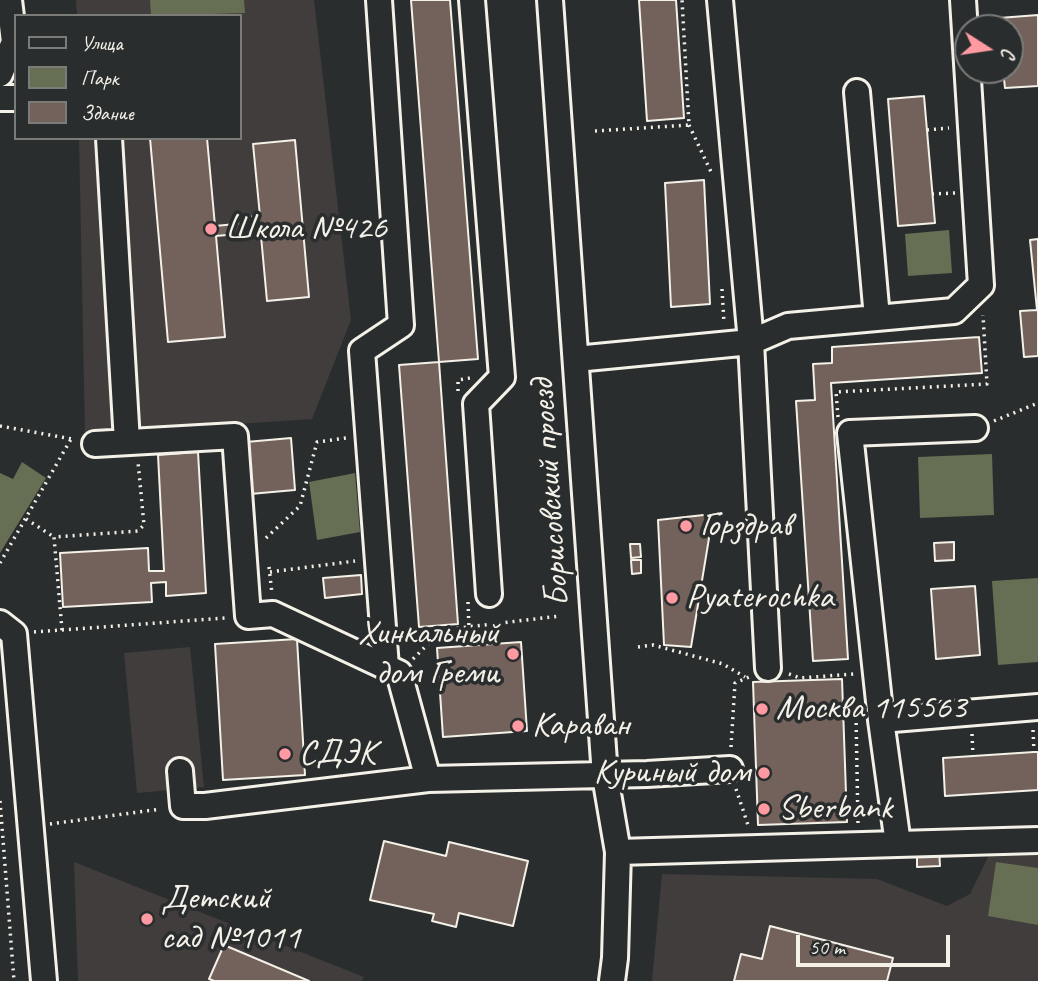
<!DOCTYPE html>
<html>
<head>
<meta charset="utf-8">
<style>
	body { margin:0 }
	#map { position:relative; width:1038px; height:981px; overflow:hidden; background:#2a2d2e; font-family:Caveat,sans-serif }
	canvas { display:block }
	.legend { position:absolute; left:14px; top:14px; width:228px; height:126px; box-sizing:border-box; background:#2a2d2e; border:2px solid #7b7b78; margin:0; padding:9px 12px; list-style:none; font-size:21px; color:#f4f1e8 }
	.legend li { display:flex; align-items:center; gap:14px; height:35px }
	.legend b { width:35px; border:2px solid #7b7b78 }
	.north { position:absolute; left:954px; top:14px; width:70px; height:70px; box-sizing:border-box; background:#2a2d2e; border:2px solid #7b7b78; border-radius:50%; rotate:102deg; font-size:19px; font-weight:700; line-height:28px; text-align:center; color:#f4f1e8 }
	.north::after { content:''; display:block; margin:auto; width:24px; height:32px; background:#ff9aa2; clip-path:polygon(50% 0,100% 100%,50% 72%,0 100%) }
	.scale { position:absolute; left:796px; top:935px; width:154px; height:32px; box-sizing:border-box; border:4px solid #f4f1e8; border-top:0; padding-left:9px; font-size:21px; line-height:24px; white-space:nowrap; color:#f4f1e8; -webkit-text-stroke:5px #2a2d2e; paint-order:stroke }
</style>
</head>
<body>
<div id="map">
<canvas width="1038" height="981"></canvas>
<ul class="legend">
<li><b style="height:9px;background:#2a2d2e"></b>Улица</li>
<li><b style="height:19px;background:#666e54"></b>Парк</li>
<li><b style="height:19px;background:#73625b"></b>Здание</li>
</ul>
<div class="north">С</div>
<div class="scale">50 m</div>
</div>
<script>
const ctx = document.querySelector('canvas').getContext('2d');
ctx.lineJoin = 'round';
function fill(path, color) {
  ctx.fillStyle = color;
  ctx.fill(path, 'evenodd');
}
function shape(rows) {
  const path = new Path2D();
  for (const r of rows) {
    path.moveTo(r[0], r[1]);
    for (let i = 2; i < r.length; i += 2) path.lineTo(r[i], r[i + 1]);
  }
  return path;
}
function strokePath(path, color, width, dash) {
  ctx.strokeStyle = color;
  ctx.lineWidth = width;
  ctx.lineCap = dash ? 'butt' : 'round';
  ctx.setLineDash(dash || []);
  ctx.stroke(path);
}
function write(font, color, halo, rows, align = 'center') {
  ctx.font = font + ' Caveat,sans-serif';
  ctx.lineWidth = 7;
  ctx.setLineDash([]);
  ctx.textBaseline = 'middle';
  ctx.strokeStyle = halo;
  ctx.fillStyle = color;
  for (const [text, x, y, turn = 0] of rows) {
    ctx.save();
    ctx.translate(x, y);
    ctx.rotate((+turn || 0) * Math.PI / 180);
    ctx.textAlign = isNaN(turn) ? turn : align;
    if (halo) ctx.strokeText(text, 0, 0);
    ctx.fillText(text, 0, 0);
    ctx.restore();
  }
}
fill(shape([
	[76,0,314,0,351,320,312,419,85,434,79,138,240,138,240,16,77,16],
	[190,647,204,787,137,793,124,653],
	[1038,850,1038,981,652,981,662,874,877,879,947,906,970,894,991,851],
	[74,862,364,977,362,981,78,981]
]), '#403d3c');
fill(shape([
	[150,0,244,0,245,13,151,16],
	[949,230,952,273,908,276,905,234],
	[992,454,994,515,920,518,918,457],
	[22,462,46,478,0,553,0,473,13,479],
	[355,473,360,532,317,540,309,482],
	[1038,578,1038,662,998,665,992,581],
	[996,862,1038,868,1038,925,988,916]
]), '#666e54');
const building = shape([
	[411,0,450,0,478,359,439,362,411,0],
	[639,0,676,0,684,118,647,121,639,0],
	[1038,15,1038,86,1005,88,1003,70,1010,70,1010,28,1000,28,999,18,1038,15],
	[924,96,935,223,898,226,888,99,924,96],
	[150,138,207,138,215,226,246,223,246,217,260,216,253,144,295,140,309,297,267,301,261,236,248,237,248,233,216,236,225,337,168,342,150,138],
	[704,180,710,304,671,307,665,183,704,180],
	[1038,239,1038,356,1024,357,1020,311,1037,310,1030,240,1038,239],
	[979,337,982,373,831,383,848,659,813,661,796,401,815,400,813,364,832,363,832,347,979,337],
	[439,362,458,624,419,627,399,365,439,362],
	[291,438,295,490,250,494,246,442,291,438],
	[198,452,206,593,166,596,166,582,151,583,152,602,63,607,60,553,148,548,149,571,164,571,158,455,198,452],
	[713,514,691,647,664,645,658,520,713,514],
	[954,542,954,560,935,561,934,543,954,542],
	[630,544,640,544,641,557,631,558,630,544],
	[631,560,641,560,641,573,632,574,631,560],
	[361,575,362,594,325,598,323,578,361,575],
	[975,586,980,655,936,659,931,589,975,586],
	[297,639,305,775,223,780,215,644,297,639],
	[521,642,527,731,443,737,437,648,521,642],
	[842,679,847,822,758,825,753,682,842,679],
	[1034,752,1038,752,1038,790,945,796,943,758,1034,752],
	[384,841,446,856,449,842,528,861,513,926,459,913,456,927,432,921,434,914,370,900,384,841],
	[917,849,939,849,940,866,917,867,917,849],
	[770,926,893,958,887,981,734,981,741,954,762,959,770,926],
	[224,945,309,981,214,981,209,979,224,945]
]);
fill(building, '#73625b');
strokePath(building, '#f4f1e8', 2);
const minor = shape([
	[379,0,401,325,362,351,386,667],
	[472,0,502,377,476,404,489,594],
	[550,0,605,776,618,852,615,958,612,981],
	[720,0,751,342,768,668],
	[0,74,14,42,9,0],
	[857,92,877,318],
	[0,98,16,98],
	[109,138,127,442],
	[576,359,751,342,788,326,954,311,981,285,963,0],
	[95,444,235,436,248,616,273,614,399,673,428,779],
	[0,623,14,634,44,981],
	[881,720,1038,707],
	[180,771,183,806,205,806,428,779,647,774,730,769],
	[898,844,881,720,850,433,975,428],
	[618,852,1038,840]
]);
strokePath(minor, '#f4f1e8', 30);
strokePath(shape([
	[689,125,712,174],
	[927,130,949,128],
	[595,131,689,125,682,0],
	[932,194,955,193],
	[722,289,724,323],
	[458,391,458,380,470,378],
	[838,417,836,392,987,384,983,315],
	[994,421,1038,403],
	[0,426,72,439],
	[26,519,54,537],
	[266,538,300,506,317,442,346,438],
	[0,563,71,439],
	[269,567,272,594],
	[270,572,355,561],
	[468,602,469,628],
	[62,630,54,537,138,531,144,525,138,462],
	[34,632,225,618],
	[638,647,653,645,723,664,745,677],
	[413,659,442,630,560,616],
	[789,674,800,678,854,674],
	[856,716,858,823],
	[1033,730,1034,752],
	[972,734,973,756],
	[731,747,735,683,749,677],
	[736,789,748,825],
	[0,801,14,981],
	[50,824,161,809]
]), '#f4f1e8', 3.5, [2, 5]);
strokePath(minor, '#2a2d2e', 24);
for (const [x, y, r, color] of [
	[211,229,7,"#ff9aa2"],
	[686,526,7,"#ff9aa2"],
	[672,598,7,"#ff9aa2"],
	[513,654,7,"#ff9aa2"],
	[762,709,7,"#ff9aa2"],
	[518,726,7,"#ff9aa2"],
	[285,754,7,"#ff9aa2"],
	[764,773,7,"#ff9aa2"],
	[764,809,7,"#ff9aa2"],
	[147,919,7,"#ff9aa2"]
]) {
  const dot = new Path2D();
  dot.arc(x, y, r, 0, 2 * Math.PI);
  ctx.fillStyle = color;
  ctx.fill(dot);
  strokePath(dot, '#2a2d2e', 2.5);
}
write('35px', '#f4f1e8', '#2a2d2e', [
	["Школа №426",225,229],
	["Горздрав",700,526],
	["Pyaterochka",686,598],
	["Хинкальный",499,634,"right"],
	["дом Греми",499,674,"right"],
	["Москва 115563",776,709],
	["Караван",532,726],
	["СДЭК",299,754],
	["Куриный дом",750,773,"right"],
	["Sberbank",778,809],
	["Детский",161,899],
	["сад №1011",161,939]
], 'left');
write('35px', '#f4f1e8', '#2a2d2e', [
	["Борисовский проезд",551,493,-94]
]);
</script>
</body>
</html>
